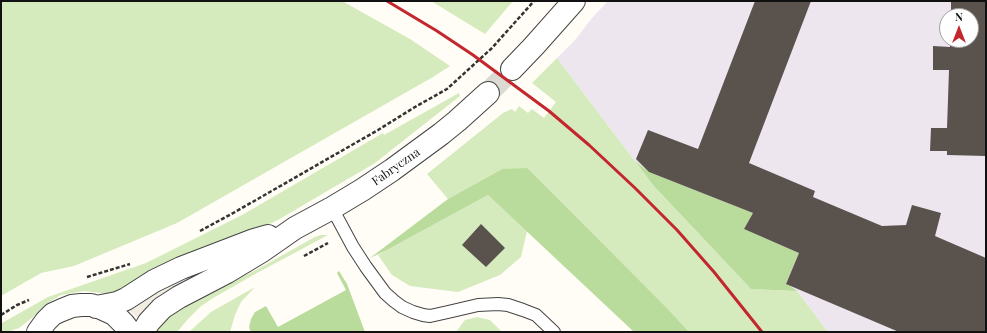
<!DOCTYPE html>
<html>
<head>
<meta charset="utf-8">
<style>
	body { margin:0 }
	#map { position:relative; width:987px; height:333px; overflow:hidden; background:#fffdf5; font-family:"Playfair Display",serif }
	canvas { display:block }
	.frame { position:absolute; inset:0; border:2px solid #111; pointer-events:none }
	.north { position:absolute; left:939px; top:8px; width:40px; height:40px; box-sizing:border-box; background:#fff; border:1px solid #a0a0a0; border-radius:50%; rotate:0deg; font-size:11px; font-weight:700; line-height:16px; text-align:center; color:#111 }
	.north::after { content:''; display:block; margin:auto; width:14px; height:18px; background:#c4262e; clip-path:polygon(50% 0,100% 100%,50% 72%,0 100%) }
</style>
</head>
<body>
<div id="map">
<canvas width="987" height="333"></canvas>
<div class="frame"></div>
<div class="north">N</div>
</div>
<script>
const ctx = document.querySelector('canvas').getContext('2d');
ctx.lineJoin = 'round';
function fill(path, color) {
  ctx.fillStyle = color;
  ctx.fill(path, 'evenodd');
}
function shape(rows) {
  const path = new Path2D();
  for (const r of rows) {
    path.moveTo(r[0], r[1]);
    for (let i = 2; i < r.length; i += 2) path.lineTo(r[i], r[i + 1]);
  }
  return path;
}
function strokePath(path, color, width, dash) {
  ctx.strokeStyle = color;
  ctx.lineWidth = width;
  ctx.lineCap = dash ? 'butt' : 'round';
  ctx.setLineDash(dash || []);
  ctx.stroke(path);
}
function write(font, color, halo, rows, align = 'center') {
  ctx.font = font + ' "Playfair Display",serif';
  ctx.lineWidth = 4;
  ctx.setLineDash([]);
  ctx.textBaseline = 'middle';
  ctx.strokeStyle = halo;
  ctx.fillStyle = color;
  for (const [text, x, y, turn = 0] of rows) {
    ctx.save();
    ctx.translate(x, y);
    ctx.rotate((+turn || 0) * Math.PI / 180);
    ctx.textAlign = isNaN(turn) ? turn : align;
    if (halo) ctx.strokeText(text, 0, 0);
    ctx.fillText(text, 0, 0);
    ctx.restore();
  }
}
fill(shape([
	[608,1,986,1,986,332,828,332,797,291,751,289,653,185,557,58,575,40,592,18],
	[947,16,971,16,971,40,947,40]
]), '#eee6ef');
fill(shape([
	[1,1,342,1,410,39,450,66,433,77,177,223,74,266,41,273,1,296],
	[431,1,513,1,485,34],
	[557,58,653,185,751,289,797,291,828,332,689,332,668,309,527,169,502,169,448,199,427,174,503,113,512,109,515,112,519,106,528,113,532,109,544,118,556,102,532,83],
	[459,93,460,96,375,163,278,220,119,290,111,293,101,293,84,291,61,295,46,304,33,317,19,328,7,332,1,332,2,323,48,297,146,263,242,215,383,133,384,135],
	[488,195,527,231,521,257,500,275,458,292,410,286,392,275,378,255,387,250],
	[321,235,328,235,257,273,213,298,200,307,189,318,177,332,154,332,175,310,256,270,315,237],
	[255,287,241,302,235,315,230,332,189,332,211,312],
	[477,317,490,320,502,332,456,332,465,320]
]), '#d5ebbd');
fill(shape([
	[635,161,649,172,753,213,744,229,799,253,786,283,797,291,751,289,653,185],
	[527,168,668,309,689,332,634,332,488,195,387,250,370,258,448,199,502,169],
	[339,271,347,284,365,332,251,332,249,328,251,319,255,312,266,306,278,327,346,290,337,273]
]), '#b9dc9c');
fill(shape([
	[233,256,139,319,127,309,155,292]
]), '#f1ede2');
fill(shape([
	[755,1,811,1,749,163,815,191,813,197,882,226,906,225,912,205,941,213,935,236,986,258,986,332,899,332,786,284,799,253,744,229,753,213,649,172,636,159,648,130,698,149],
	[951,1,986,1,986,156,947,155,947,151,930,151,931,128,947,128,949,70,933,70,933,46,950,47,950,40,971,40,971,16,951,16],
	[481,224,505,248,486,267,462,245]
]), '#5a524d');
strokePath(shape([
	[488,93,512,69]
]), '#dbdad3', 22, [22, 11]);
const service = shape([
	[332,208,353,247,366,267,385,293,394,301,402,307,413,312,423,315,430,316,448,312,478,305,498,304,508,305,523,310,536,315,554,332]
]);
const tertiary = shape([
	[512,69,534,46,574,1],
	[96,307,117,303,126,299,154,281,181,268,254,240,268,236],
	[38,332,46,321,53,314,62,310,72,306,81,305,91,305,101,308,114,314,124,324,130,332],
	[143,332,149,322,162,308,179,297,227,272,262,251,295,228,332,208,362,190,392,170,441,134,457,121,488,93]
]);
strokePath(service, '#444', 14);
strokePath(tertiary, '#444', 24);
strokePath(shape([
	[200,231,235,212,378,130,415,107,447,89,492,48,534,1],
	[304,256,328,243],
	[87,277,130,264],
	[1,315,17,305,29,300]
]), '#333', 2.5, [4, 2]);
strokePath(service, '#fff', 12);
strokePath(tertiary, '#fff', 22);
strokePath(shape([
	[387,1,437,31,473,55,549,111,589,145,635,188,677,230,714,272,762,332]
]), '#c4262e', 3);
write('12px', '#111', '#fff', [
	["Fabryczna",396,167,-35]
]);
</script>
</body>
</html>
